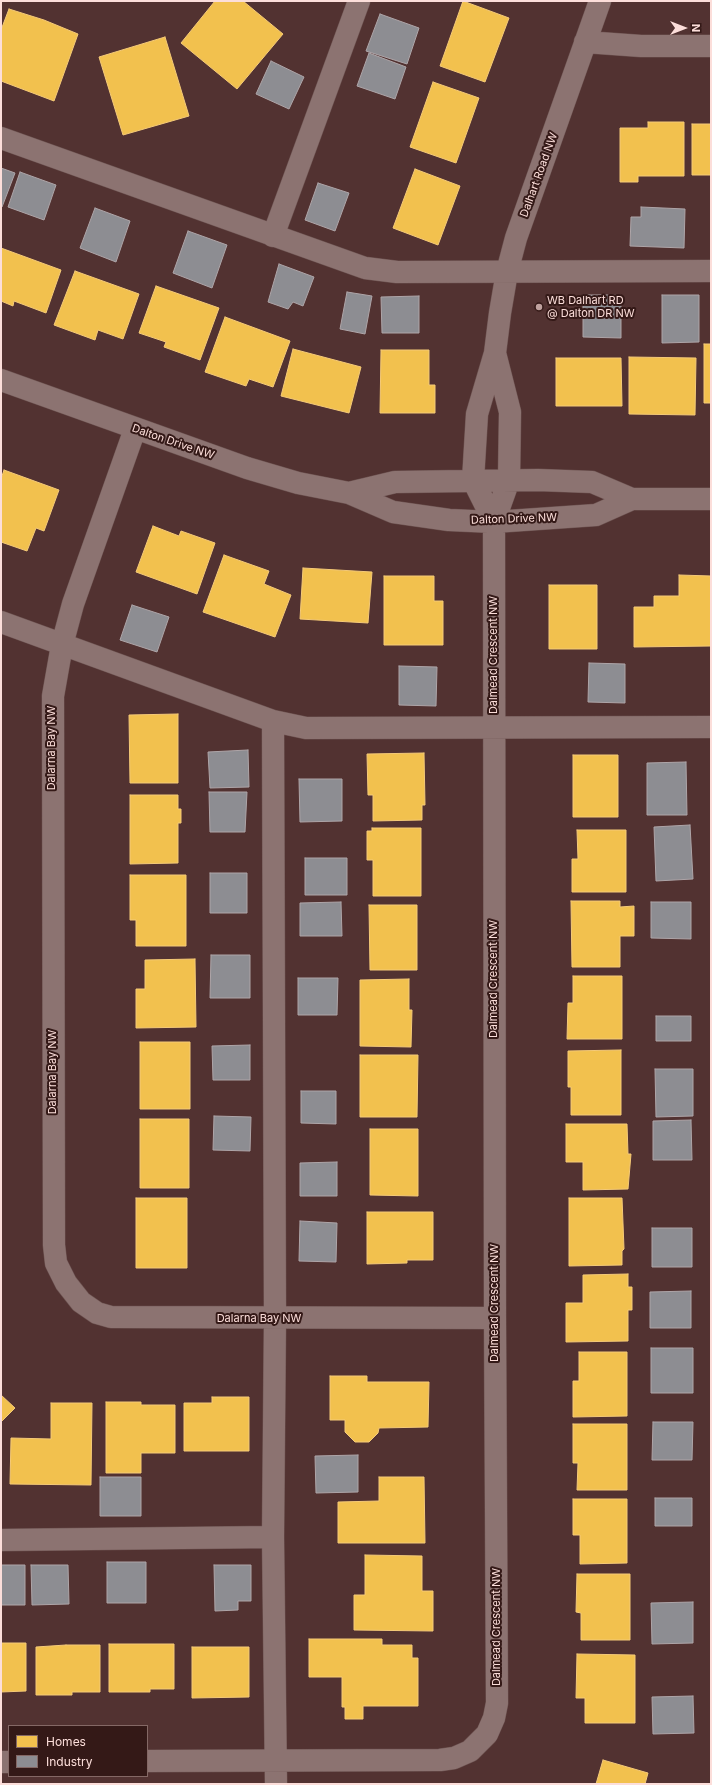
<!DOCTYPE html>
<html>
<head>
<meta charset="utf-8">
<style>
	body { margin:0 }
	#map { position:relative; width:712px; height:1785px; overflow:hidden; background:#523231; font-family:Inter,sans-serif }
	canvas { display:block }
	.frame { position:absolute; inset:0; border:2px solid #fcdeda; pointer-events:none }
	.legend { position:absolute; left:8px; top:1725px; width:140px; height:52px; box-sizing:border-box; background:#341917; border:1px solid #846865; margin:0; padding:5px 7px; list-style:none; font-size:12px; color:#fcdeda }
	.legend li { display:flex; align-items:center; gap:8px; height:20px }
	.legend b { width:20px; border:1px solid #846865 }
	.north { position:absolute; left:664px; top:8px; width:40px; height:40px; -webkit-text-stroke:3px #341917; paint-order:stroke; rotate:90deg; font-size:11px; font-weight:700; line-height:16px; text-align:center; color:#fcdeda }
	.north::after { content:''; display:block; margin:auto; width:14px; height:18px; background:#fcdeda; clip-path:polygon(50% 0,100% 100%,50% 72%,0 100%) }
</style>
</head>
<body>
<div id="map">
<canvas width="712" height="1785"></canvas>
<div class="frame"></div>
<ul class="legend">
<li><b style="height:11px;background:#f2c14e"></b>Homes</li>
<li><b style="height:11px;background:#8d8d92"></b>Industry</li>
</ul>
<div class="north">N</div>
</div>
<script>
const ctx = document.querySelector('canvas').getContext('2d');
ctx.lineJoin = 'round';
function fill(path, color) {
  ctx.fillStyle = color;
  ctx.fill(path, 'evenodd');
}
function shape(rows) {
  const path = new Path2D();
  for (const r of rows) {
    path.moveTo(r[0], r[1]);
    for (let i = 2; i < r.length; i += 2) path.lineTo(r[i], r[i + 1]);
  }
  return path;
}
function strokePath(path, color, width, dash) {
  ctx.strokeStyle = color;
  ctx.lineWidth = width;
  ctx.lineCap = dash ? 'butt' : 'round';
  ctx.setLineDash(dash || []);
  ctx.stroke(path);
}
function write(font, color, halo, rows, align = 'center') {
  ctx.font = font + ' Inter,sans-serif';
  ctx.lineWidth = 4;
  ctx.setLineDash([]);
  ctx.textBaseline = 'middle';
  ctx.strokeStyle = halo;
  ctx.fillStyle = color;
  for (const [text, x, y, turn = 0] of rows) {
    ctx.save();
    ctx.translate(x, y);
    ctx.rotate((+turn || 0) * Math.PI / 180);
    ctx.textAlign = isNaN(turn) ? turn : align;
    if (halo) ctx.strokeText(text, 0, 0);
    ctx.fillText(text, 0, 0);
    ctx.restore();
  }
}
const homes = shape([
	[215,1,243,1,283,34,237,89,181,43,215,1],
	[463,1,509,18,485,82,440,66,463,1],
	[9,9,44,20,78,34,54,101,1,81,1,30,9,9],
	[165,37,189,116,123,135,99,57,165,37],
	[433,82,479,98,456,163,410,147,433,82],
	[648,122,684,122,684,176,638,176,638,182,620,182,620,128,648,128,648,122],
	[692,124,711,124,711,175,692,175,692,124],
	[415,169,460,186,438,245,393,228,415,169],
	[1,248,61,270,46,313,14,301,13,306,1,301,1,248],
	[75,271,139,294,123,339,98,330,95,340,54,325,75,271],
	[156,286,219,308,200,360,164,347,166,342,139,333,156,286],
	[225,317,290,341,273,387,249,379,246,386,205,372,225,317],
	[704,344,711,344,711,403,704,403,704,344],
	[293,349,361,367,349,413,281,396,293,349],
	[381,350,429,350,429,385,435,385,435,413,380,413,381,350],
	[629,357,696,358,695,415,629,414,629,357],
	[556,358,621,358,622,406,556,406,556,358],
	[4,470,59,490,44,531,36,528,27,551,1,542,1,479,4,470],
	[153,526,179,536,181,531,215,543,197,594,136,572,153,526],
	[224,555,269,571,264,584,291,595,275,637,203,612,224,555],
	[303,568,372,572,368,623,300,619,303,568],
	[679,575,711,576,711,646,634,647,634,607,654,607,654,596,679,596,679,575],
	[384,576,434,576,434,601,443,601,443,645,384,645,384,576],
	[549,585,597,585,597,649,549,649,549,585],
	[178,714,178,783,130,783,129,715,178,714],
	[424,753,425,805,422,805,422,820,373,821,373,795,368,795,367,754,424,753],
	[573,755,618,755,618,817,573,817,573,755],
	[130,795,178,795,178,809,181,809,181,823,178,823,178,863,130,864,130,795],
	[372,828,421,828,421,896,373,896,373,860,367,860,367,831,372,831,372,828],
	[577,830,626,830,626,892,572,892,572,859,578,859,577,830],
	[130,875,186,875,186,946,136,946,136,920,130,920,130,875],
	[571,901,620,901,620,907,634,906,634,936,620,936,620,967,572,967,571,901],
	[369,905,417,905,417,970,370,970,369,905],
	[195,959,196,1027,136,1028,136,989,145,989,145,960,195,959],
	[573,976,622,976,622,1039,567,1039,568,1003,573,1003,573,976],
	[409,979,409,1010,412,1010,411,1047,360,1046,360,980,409,979],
	[140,1042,190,1042,190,1109,140,1109,140,1042],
	[621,1050,621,1115,571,1115,571,1087,568,1087,568,1051,621,1050],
	[360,1055,418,1055,417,1117,360,1117,360,1055],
	[140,1119,189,1119,189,1188,140,1188,140,1119],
	[566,1124,627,1124,628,1154,631,1154,628,1189,583,1190,583,1162,566,1162,566,1124],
	[370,1129,418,1129,418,1196,370,1195,370,1129],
	[136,1198,187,1198,187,1268,136,1268,136,1198],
	[569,1198,622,1198,624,1249,622,1251,622,1265,569,1266,569,1198],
	[367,1212,433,1212,433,1260,407,1260,407,1263,367,1264,367,1212],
	[628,1274,628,1287,632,1287,632,1310,628,1310,628,1341,566,1342,566,1303,583,1303,583,1275,628,1274],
	[579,1352,627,1352,627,1416,573,1417,573,1381,579,1381,579,1352],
	[330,1376,367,1376,367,1382,429,1382,428,1427,379,1428,378,1433,369,1442,355,1442,345,1432,345,1420,330,1420,330,1376],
	[1,1395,15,1408,1,1422,1,1395],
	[212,1397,249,1397,249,1451,184,1451,184,1403,212,1403,212,1397],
	[106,1402,141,1402,141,1405,175,1405,175,1453,141,1453,141,1473,106,1473,106,1402],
	[51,1403,92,1403,91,1485,10,1484,11,1438,51,1439,51,1403],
	[573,1424,627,1424,627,1490,577,1490,578,1463,573,1463,573,1424],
	[379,1477,424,1477,425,1543,338,1543,338,1502,379,1501,379,1477],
	[573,1499,627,1499,627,1563,580,1564,580,1535,573,1535,573,1499],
	[365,1555,422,1556,422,1591,433,1591,433,1631,354,1630,354,1595,365,1595,365,1555],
	[577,1574,630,1574,630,1640,581,1640,581,1613,576,1612,577,1574],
	[309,1639,382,1639,382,1645,412,1645,412,1658,418,1658,418,1706,363,1706,363,1719,345,1719,345,1707,342,1707,342,1677,309,1677,309,1639],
	[1,1643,26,1643,26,1691,1,1692,1,1643],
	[109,1644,174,1644,174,1689,150,1689,150,1692,109,1692,109,1644],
	[66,1645,100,1645,100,1692,72,1692,72,1695,36,1695,36,1647,66,1645],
	[192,1647,249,1647,249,1697,192,1698,192,1647],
	[577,1654,635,1655,635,1723,585,1723,585,1698,576,1698,577,1654],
	[603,1760,648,1773,645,1784,596,1784,603,1760]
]);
fill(homes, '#f2c14e');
strokePath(homes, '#f5ca78', 1);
const industry = shape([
	[380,14,419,28,407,64,366,51,380,14],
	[369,53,406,67,395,99,357,86,369,53],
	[271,61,304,77,289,109,256,94,271,61],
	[1,168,15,173,2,207,1,207,1,168],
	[20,172,56,185,44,220,8,207,20,172],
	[318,183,349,193,335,231,305,220,318,183],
	[641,207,685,209,684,248,630,246,631,217,641,217,641,207],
	[95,208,130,221,116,262,80,248,95,208],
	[188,231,227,245,212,288,173,273,188,231],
	[279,264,314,277,303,306,293,302,288,309,268,302,279,264],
	[347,292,372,296,365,334,340,329,347,292],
	[583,295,621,295,621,338,583,337,583,295],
	[662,295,699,295,699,342,662,343,662,295],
	[419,296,419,333,382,333,381,297,419,296],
	[132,605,169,617,157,652,120,640,132,605],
	[589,663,625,664,625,703,588,702,589,663],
	[399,666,437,667,436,706,399,705,399,666],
	[248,750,249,787,210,788,208,752,248,750],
	[686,762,687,815,647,815,647,763,686,762],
	[299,779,342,779,342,821,300,822,299,779],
	[209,792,247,792,245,832,210,832,209,792],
	[690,825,693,879,656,881,654,827,690,825],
	[305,858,347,858,347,895,305,895,305,858],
	[210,873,247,873,247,913,210,913,210,873],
	[341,902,342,936,300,936,300,903,341,902],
	[651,902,691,902,691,939,651,938,651,902],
	[211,955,250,955,250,998,210,998,211,955],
	[298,978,338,978,337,1015,298,1015,298,978],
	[656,1016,691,1016,691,1041,656,1041,656,1016],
	[250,1045,250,1080,213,1080,212,1046,250,1045],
	[655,1069,693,1069,693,1116,656,1117,655,1069],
	[301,1091,336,1091,336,1124,301,1123,301,1091],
	[214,1116,251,1117,250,1151,213,1150,214,1116],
	[691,1120,692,1160,653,1160,653,1121,691,1120],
	[337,1162,337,1196,300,1196,300,1163,337,1162],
	[300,1221,337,1223,336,1262,299,1261,300,1221],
	[652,1228,692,1228,692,1267,652,1267,652,1228],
	[691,1291,691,1328,650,1328,650,1292,691,1291],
	[651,1348,693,1348,693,1393,651,1393,651,1348],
	[653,1422,693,1422,692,1460,652,1460,653,1422],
	[358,1455,358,1492,316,1493,315,1456,358,1455],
	[100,1477,141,1477,141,1516,100,1516,100,1477],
	[655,1498,692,1498,692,1526,655,1526,655,1498],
	[107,1562,146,1562,146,1603,107,1603,107,1562],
	[1,1565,25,1565,25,1605,1,1605,1,1565],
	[31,1565,68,1565,69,1604,32,1605,31,1565],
	[214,1565,251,1565,251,1601,238,1601,238,1610,215,1611,214,1565],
	[693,1602,693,1643,652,1644,651,1603,693,1602],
	[693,1696,694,1733,653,1734,652,1697,693,1696]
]);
fill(industry, '#8d8d92');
strokePath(industry, '#aea5a8', 1);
const minor = shape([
	[585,42,641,46,711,46],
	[1,138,365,268,397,272,711,271],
	[273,236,359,1],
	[1,380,247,468,298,483,349,493,393,512,449,520,494,522,596,515,632,499,711,499],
	[135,429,73,604,62,645,53,696,54,1245,56,1263,66,1283,81,1302,97,1313,111,1317,495,1318],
	[349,493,395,482,538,480,592,482,632,499],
	[494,522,473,480,477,414,495,353,500,313,507,272,516,238,600,1],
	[1,622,273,721,306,728,711,727],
	[273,721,275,1318,273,1537,276,1784],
	[1,1540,273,1537],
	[147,1761,440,1760,454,1758,470,1751,487,1734,494,1718,497,1703,495,1318,494,522,509,480,510,412,495,353],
	[1,1762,9,1762]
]);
strokePath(minor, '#6c5250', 23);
strokePath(minor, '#8c7371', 22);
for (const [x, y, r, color] of [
	[539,307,4,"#c0a29f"]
]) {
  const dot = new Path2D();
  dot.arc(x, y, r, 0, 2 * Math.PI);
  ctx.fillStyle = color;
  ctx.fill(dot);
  strokePath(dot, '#341917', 1.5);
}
write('11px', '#fcdeda', '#341917', [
	["Dalhart Road NW",539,175,-70],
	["Dalton Drive NW",173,442,19],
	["Dalton Drive NW",514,519,-2],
	["Dalmead Crescent NW",494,655,-90],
	["Dalarna Bay NW",52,748,-90],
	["Dalmead Crescent NW",494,979,-90],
	["Dalarna Bay NW",53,1072,-90],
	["Dalmead Crescent NW",495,1303,-90],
	["Dalarna Bay NW",259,1319],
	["Dalmead Crescent NW",497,1627,-90]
]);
write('11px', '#fcdeda', '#341917', [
	["WB Dalhart RD",547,301],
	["@ Dalton DR NW",547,314]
], 'left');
</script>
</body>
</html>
